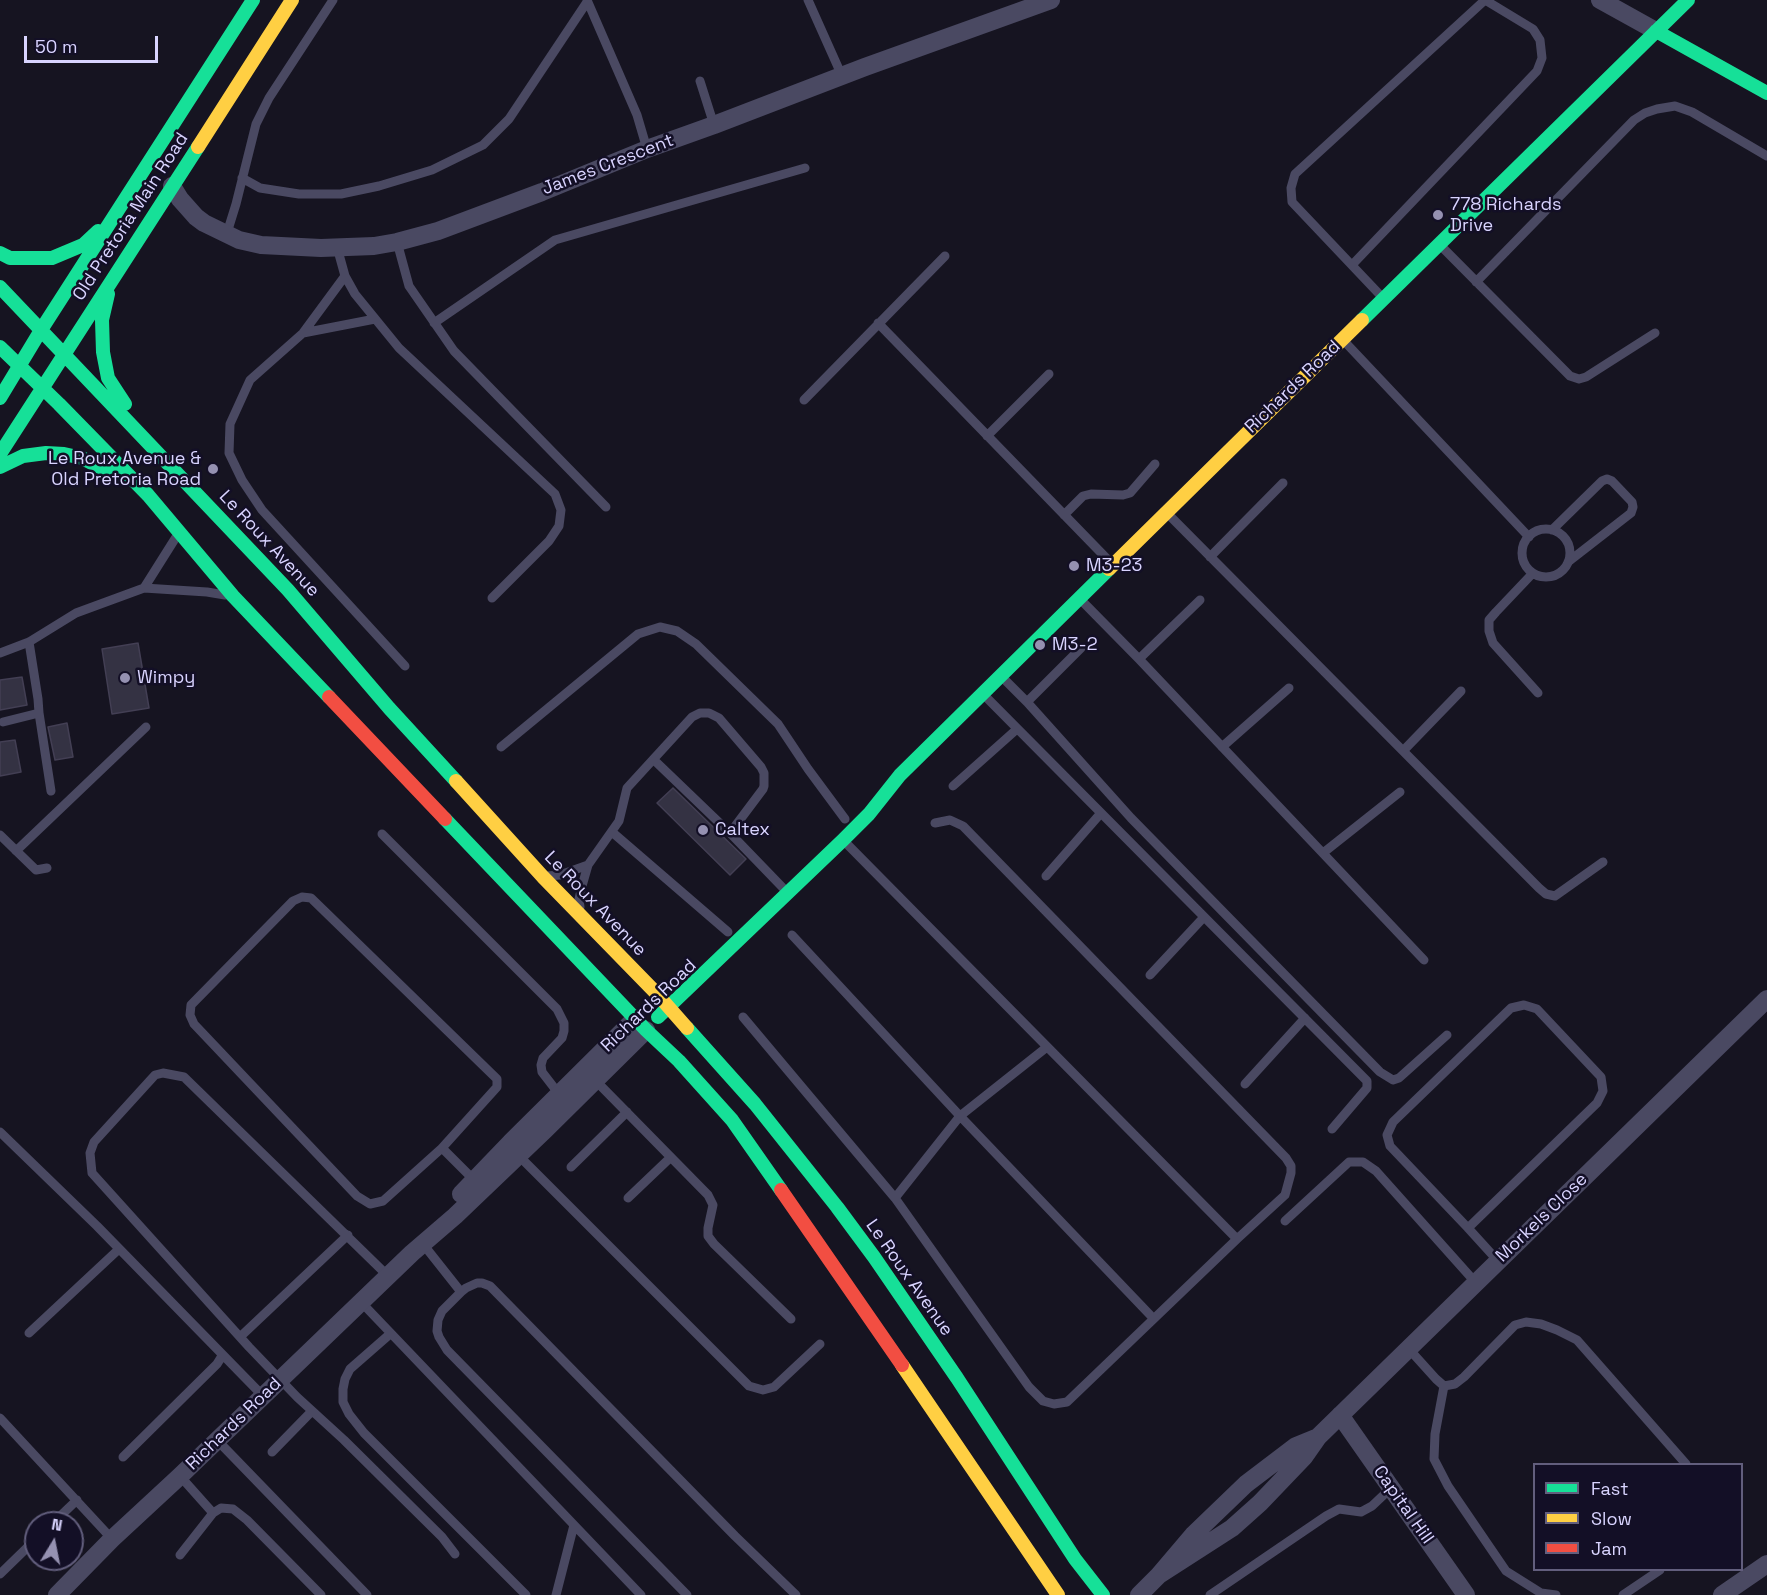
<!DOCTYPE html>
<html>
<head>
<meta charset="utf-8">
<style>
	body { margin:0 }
	#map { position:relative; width:1767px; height:1595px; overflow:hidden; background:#161421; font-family:"Space Grotesk",sans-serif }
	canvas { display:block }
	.legend { position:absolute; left:1533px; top:1463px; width:210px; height:108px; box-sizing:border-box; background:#130f26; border:2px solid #625e7d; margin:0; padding:8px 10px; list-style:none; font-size:18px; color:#d9d4ff }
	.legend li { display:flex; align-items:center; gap:12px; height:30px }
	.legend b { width:30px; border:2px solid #625e7d }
	.north { position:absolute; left:24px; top:1511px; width:60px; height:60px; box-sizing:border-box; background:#130f26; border:2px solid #625e7d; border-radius:50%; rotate:10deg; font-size:16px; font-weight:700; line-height:24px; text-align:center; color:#d9d4ff }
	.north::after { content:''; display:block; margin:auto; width:21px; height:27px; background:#9591b1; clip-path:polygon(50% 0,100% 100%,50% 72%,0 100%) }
	.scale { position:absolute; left:24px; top:36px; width:134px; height:27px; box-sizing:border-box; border:3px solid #d9d4ff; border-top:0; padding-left:8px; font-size:18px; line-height:21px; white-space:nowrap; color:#d9d4ff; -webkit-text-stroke:4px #130f26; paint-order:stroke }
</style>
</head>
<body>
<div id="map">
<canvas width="1767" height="1595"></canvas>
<ul class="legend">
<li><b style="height:8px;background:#16e098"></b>Fast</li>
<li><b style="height:8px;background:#ffcf43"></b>Slow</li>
<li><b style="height:8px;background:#f24e42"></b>Jam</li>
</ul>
<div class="north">N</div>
<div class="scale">50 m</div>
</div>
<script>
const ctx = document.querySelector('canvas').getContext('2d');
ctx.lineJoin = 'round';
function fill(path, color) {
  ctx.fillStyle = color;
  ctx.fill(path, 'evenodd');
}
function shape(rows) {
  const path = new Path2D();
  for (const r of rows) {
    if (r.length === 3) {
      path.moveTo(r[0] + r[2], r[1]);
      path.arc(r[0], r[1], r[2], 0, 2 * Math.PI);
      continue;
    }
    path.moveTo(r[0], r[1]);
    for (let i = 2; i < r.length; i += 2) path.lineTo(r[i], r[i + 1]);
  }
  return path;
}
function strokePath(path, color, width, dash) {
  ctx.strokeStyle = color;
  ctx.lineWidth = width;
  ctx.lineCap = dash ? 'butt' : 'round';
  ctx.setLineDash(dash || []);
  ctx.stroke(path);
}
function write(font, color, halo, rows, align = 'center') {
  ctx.font = font + ' "Space Grotesk",sans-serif';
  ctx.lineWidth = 5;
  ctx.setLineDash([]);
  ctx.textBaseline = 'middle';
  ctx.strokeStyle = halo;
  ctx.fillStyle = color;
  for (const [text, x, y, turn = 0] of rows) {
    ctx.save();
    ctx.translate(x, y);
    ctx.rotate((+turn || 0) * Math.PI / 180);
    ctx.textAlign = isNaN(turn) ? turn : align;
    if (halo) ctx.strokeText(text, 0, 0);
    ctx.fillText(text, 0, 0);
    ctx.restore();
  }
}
const building = shape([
	[138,643,149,708,112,714,102,649,138,643],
	[22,677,27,705,0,710,0,680,22,677],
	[67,723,73,757,55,760,48,727,67,723],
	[15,740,21,772,0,776,0,742,15,740],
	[673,788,746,859,730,875,657,803,673,788]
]);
fill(building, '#343243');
strokePath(building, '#433f54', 1.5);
strokePath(shape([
	[587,0,637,115,647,149],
	[808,0,842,76],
	[700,81,714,125],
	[242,178,260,188,299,194,341,194,379,186,432,170,483,145,509,119,587,2],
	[227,233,236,204,256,124,269,98,333,0],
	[397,242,409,286,454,351,606,507],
	[1441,246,1570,376,1579,379,1586,377,1655,333],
	[337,247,345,276,355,294,399,348,555,494,561,510,559,526,549,541,492,598],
	[1352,265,1537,71,1542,58,1540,40,1533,29,1485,0],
	[345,276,303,333,250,380,230,424,229,453,242,480,262,510,405,666],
	[1476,282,1634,120,1645,113,1657,109,1675,106,1692,112,1767,156],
	[1382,297,1292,202,1291,188,1295,174,1485,0],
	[434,323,555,240,805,168],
	[878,323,1112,564],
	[303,333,375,319],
	[1344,341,1529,537],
	[804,400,945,256],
	[987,436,1049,374],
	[1167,513,1539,888,1546,894,1555,896,1603,862],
	[1064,515,1083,496,1091,494,1123,495,1130,493,1155,464],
	[1546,553,24],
	[1552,530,1602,481,1607,479,1612,481,1632,502,1633,507,1631,513,1568,562],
	[1210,557,1283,483],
	[1533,573,1496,612,1489,620,1489,631,1493,643,1538,693],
	[144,588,178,534],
	[1080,599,1139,659,1424,960],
	[0,653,29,642,76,613,144,588,207,592,225,595],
	[1139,659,1200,600],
	[1001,676,1027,702,1131,818,1380,1072,1393,1080,1399,1078,1447,1035],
	[983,694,1367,1081,1367,1088,1332,1129],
	[1027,702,1081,648],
	[39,713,51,791],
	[3,722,39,713,38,699,29,642],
	[501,747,638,634,660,627,677,631,696,644,778,724,808,769,845,819],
	[1222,747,1289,688],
	[1403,751,1461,691],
	[654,760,730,833,785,890],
	[953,786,1017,729],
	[935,823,950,820,963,826,1286,1158,1291,1166,1291,1173,1285,1195,1237,1239],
	[612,832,728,932],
	[382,834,557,1009,564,1023,564,1031,562,1038,543,1058,541,1065,542,1072,559,1094],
	[0,835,36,870,47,868],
	[16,851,146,727],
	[1323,853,1400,792],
	[547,876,560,875,588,865],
	[1046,876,1101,813],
	[302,897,311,898,497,1079,497,1087,442,1148,383,1201,370,1204,357,1196,194,1024,190,1015,191,1005,293,901,302,897],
	[580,907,579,899,582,886,588,865,619,821,627,788,692,717,700,713,709,713,719,718,761,767,764,773,764,786,763,789,730,833],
	[792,935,960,1116,1153,1318],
	[1150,975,1204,917],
	[743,1017,895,1198,1029,1387,1043,1401,1054,1404,1067,1402,1237,1239,845,842],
	[595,1080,708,1195,713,1205,708,1228,708,1236,714,1244,791,1319],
	[1245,1084,1305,1018],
	[0,1132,97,1226,263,1396],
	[442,1148,474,1180],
	[518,1155,749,1386,763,1390,774,1387,820,1344],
	[571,1167,627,1112],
	[628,1198,671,1157],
	[895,1198,960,1116,1047,1047],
	[1285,1221,1349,1162,1363,1162,1376,1171,1476,1283],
	[1468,1228,1597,1103,1603,1091,1601,1077,1537,1009,1524,1005,1511,1008,1393,1122,1387,1135,1390,1146,1468,1228,1498,1261],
	[423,1244,461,1292,466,1288,477,1283,482,1283,490,1286,735,1536,796,1595],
	[388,1276,184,1077,163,1073,155,1075,94,1142,90,1153,92,1173,249,1347,297,1397,344,1440,442,1537,455,1554],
	[461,1292,442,1311,438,1320,437,1331,439,1337,447,1350,687,1595],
	[361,1302,641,1595],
	[29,1333,119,1249],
	[390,1334,350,1369,345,1379,343,1389,343,1402,349,1414,364,1433,526,1595],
	[240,1337,348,1235],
	[1408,1348,1436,1379,1444,1386,1455,1384,1464,1377,1515,1325,1526,1322,1541,1324,1557,1330,1577,1340,1686,1464],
	[1444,1386,1435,1434,1434,1459,1448,1486,1506,1571,1541,1593,1556,1595],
	[0,1418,112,1539],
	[217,1440,367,1595],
	[272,1452,312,1411],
	[123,1457,217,1364,222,1356],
	[180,1476,213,1513],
	[53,1523,77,1500],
	[180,1555,213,1513,221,1508,233,1509,247,1520,321,1595],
	[0,1574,36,1539],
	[556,1595,574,1525],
	[1210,1595,1326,1516,1339,1509,1361,1512,1372,1506,1391,1488],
	[1623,1595,1660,1570]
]), '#4a4962', 9);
strokePath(shape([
	[1600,0,1656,31],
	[172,186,180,199,196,217,204,223,239,240,261,245,321,248,374,246,397,242,438,231,542,192,647,149,714,125,865,67,1051,0],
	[461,1194,511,1142,636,1018],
	[1340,1415,1466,1595],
	[1159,1575,1232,1528,1260,1503,1304,1457,1318,1437,1767,999],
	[57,1595,112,1539,180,1476,412,1253,455,1216,545,1130,646,1030],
	[1139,1595,1159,1575,1193,1535,1246,1484,1296,1446,1318,1437],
	[1722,1595,1767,1564]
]), '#4a4962', 18);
strokePath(shape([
	[1656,31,1767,93],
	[0,253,10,258,52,258,83,245,98,231],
	[0,287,288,590,389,708,456,781],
	[108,294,102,320,103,352,108,378,125,404],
	[1362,320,1688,0],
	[0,347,59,404,148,495,233,596,329,697],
	[0,398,41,330,253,0],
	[0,454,198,147],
	[0,467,23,456,46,453,64,454,82,458,123,479],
	[445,819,646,1030,679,1061,732,1120,781,1190],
	[658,1017,843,840,869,814,900,775,1109,569],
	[687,1028,755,1104,837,1207,874,1257,957,1378,1075,1559,1103,1595]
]), '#16e098', 14);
strokePath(shape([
	[198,147,292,0],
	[1109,569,1362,320],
	[456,781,543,877,658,995,687,1028],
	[902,1365,1058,1595]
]), '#ffcf43', 14);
strokePath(shape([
	[329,697,445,819],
	[781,1190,902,1365]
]), '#f24e42', 14);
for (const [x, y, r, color] of [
	[1438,215,6,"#9591b1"],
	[213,469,6,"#9591b1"],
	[1074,566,6,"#9591b1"],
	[1040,645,6,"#9591b1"],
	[125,678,6,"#9591b1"],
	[703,830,6,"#9591b1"]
]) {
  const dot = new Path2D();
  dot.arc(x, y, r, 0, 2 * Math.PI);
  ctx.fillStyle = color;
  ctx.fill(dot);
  strokePath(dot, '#130f26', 2);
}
write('18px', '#d9d4ff', '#130f26', [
	["James Crescent",608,165,-21],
	["Old Pretoria Main Road",131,217,-57],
	["Richards Road",1293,387,-44],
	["Le Roux Avenue",269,544,47],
	["Le Roux Avenue",595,904,46],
	["Richards Road",649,1006,-44],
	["Morkels Close",1542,1218,-44],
	["Le Roux Avenue",909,1278,55],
	["Richards Road",234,1424,-44],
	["Capital Hill",1403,1505,55]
]);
write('18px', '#d9d4ff', '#130f26', [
	["778 Richards",1450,205],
	["Drive",1450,226],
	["Le Roux Avenue &",201,459,"right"],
	["Old Pretoria Road",201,480,"right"],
	["M3-23",1086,566],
	["M3-2",1052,645],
	["Wimpy",137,678],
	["Caltex",715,830]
], 'left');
</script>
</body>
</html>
